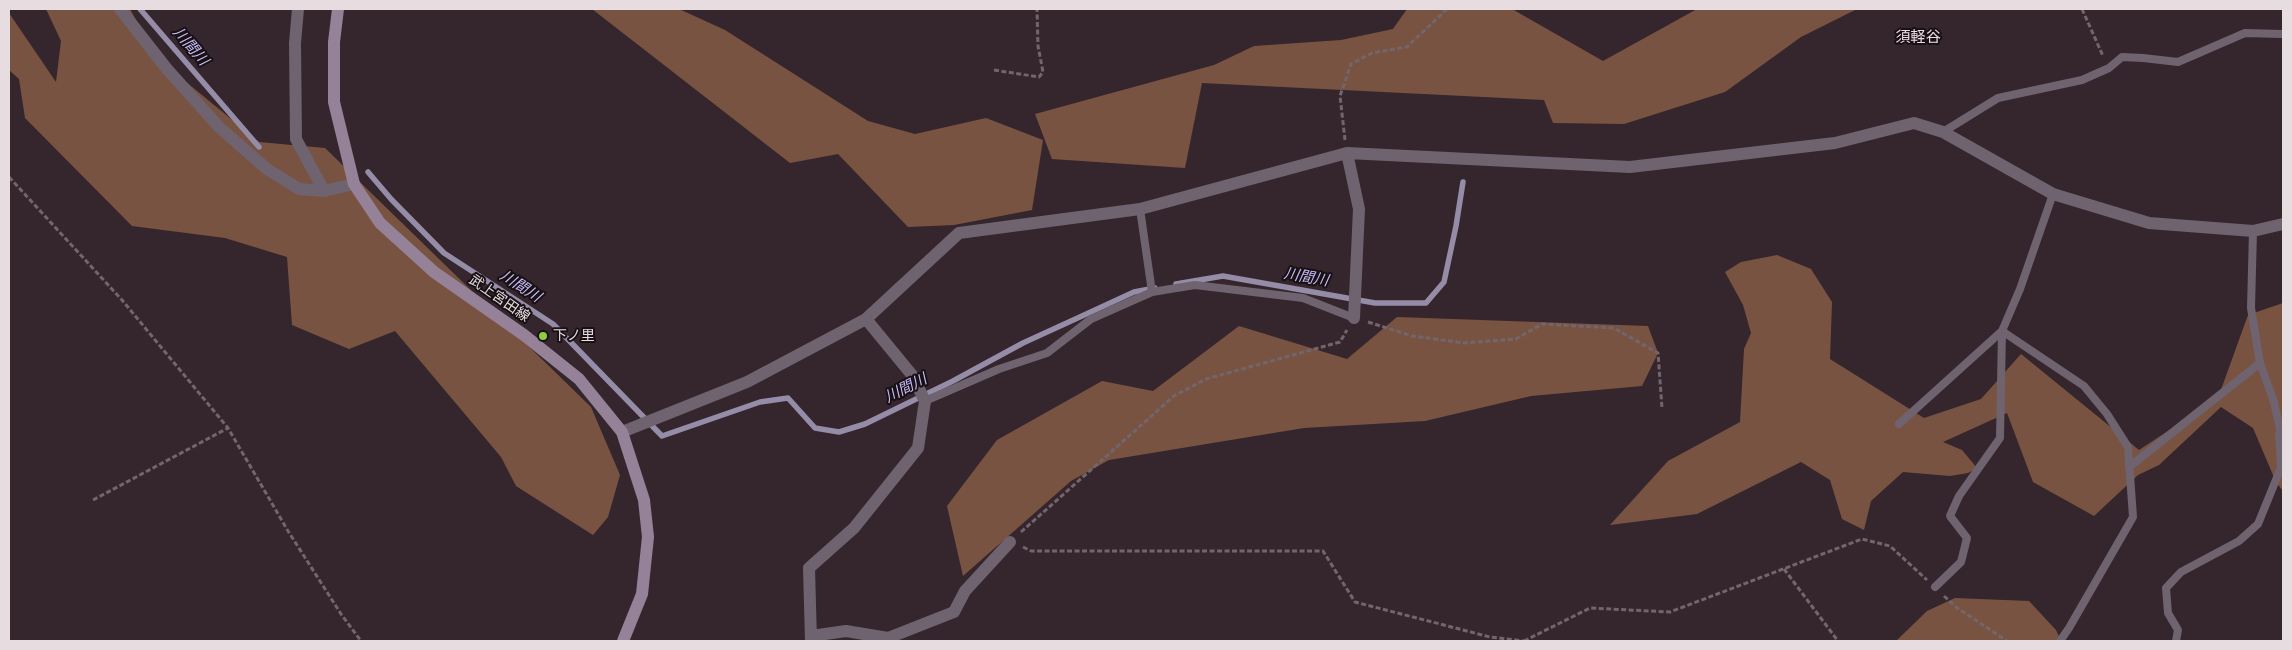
<!DOCTYPE html>
<html>
<head>
<meta charset="utf-8">
<style>
	body { margin:0 }
	#map { position:relative; width:2292px; height:650px; overflow:hidden; background:#35262d; font-family:"Sofia Sans Condensed",sans-serif }
	canvas { display:block }
	.frame { position:absolute; inset:0; border:10px solid #e7dde1; pointer-events:none }
</style>
</head>
<body>
<div id="map">
<canvas width="2292" height="650"></canvas>
<div class="frame"></div>
</div>
<script>
const ctx = document.querySelector('canvas').getContext('2d');
ctx.lineJoin = 'round';
function fill(path, color) {
  ctx.fillStyle = color;
  ctx.fill(path, 'evenodd');
}
function shape(rows) {
  const path = new Path2D();
  for (const r of rows) {
    path.moveTo(r[0], r[1]);
    for (let i = 2; i < r.length; i += 2) path.lineTo(r[i], r[i + 1]);
  }
  return path;
}
function strokePath(path, color, width, dash) {
  ctx.strokeStyle = color;
  ctx.lineWidth = width;
  ctx.lineCap = dash ? 'butt' : 'round';
  ctx.setLineDash(dash || []);
  ctx.stroke(path);
}
function write(font, color, halo, rows, align = 'center') {
  ctx.font = font + ' "Sofia Sans Condensed","Noto Sans JP",sans-serif';
  ctx.lineWidth = 4;
  ctx.setLineDash([]);
  ctx.textBaseline = 'middle';
  ctx.strokeStyle = halo;
  ctx.fillStyle = color;
  for (const [text, x, y, turn = 0] of rows) {
    ctx.save();
    ctx.translate(x, y);
    ctx.rotate((+turn || 0) * Math.PI / 180);
    ctx.textAlign = isNaN(turn) ? turn : align;
    if (halo) ctx.strokeText(text, 0, 0);
    ctx.fillText(text, 0, 0);
    ctx.restore();
  }
}
fill(shape([
	[46,9,130,9,157,58,259,142,325,148,591,407,620,475,608,517,593,535,516,486,501,457,395,331,349,349,292,325,287,257,225,238,132,226,25,118,19,79,9,70,9,13,56,82,61,41],
	[592,9,679,9,725,30,868,121,915,134,986,118,1043,140,1032,210,954,225,908,227,838,154,790,163],
	[1407,9,1512,9,1603,61,1697,9,1857,9,1801,37,1725,92,1624,124,1553,123,1544,100,1202,83,1185,168,1052,159,1035,114,1214,65,1254,46,1341,40,1393,29],
	[1777,255,1811,269,1832,302,1830,359,1924,418,1981,399,2021,354,2139,450,2218,398,2248,315,2283,303,2283,491,2276,482,2253,428,2221,407,2159,465,2138,475,2094,516,2033,482,2007,413,1943,442,1962,450,1977,468,1968,473,1950,476,1903,472,1871,501,1864,530,1842,519,1830,480,1801,462,1697,514,1610,525,1668,461,1740,422,1744,349,1751,333,1743,305,1725,272,1741,262],
	[1397,317,1648,326,1658,353,1642,386,1531,396,1425,421,1304,428,1109,460,1071,481,963,576,947,506,997,440,1102,381,1153,391,1239,326,1347,359],
	[1955,598,2029,601,2056,630,2061,641,1896,641,1927,611]
]), '#795342');
strokePath(shape([
	[140,9,259,147],
	[368,172,391,199,444,253,553,324,662,436,760,402,788,398,815,428,839,432,865,424,953,381,1023,343,1082,316,1134,292,1155,288],
	[1176,284,1223,276,1375,303,1426,303,1444,282,1456,226,1463,182]
]), '#958ca7', 5.5);
strokePath(shape([
	[2082,9,2103,56],
	[994,70,1039,77,1043,72,1038,46,1037,9],
	[1345,140,1340,96,1351,64,1372,53,1407,47,1447,9],
	[9,177,122,300,228,428,288,531,341,614,361,641],
	[1368,322,1412,336,1464,343,1516,339,1542,324,1614,328,1658,353,1662,408],
	[93,500,228,428],
	[1021,532,1174,396,1206,379,1340,342,1347,330],
	[1023,547,1031,551,1323,551,1355,602,1490,637,1524,641],
	[1784,569,1838,641],
	[1944,596,1956,607,2007,641],
	[1524,641,1590,608,1670,612,1862,539,1890,546,1927,580]
]), '#72656b', 3, [5, 2.5]);
strokePath(shape([
	[1943,132,1998,98,2082,80,2109,68,2122,57,2143,58,2178,62,2245,33,2283,34],
	[1140,209,1152,292],
	[2253,231,2251,308,2260,363,2274,402,2281,434],
	[925,401,999,369,1047,353,1091,319,1152,292,1195,285,1303,298,1354,318],
	[1899,424,2002,331,2020,289,2053,194],
	[2129,467,2260,363],
	[1935,587,1961,562,1967,538,1950,516,1959,496,2000,438,2002,331,2084,386,2107,414,2128,447,2133,517,2069,628,2060,641],
	[2176,641,2178,630,2168,613,2166,588,2181,572,2239,541,2258,524,2282,465]
]), '#6f6370', 8);
strokePath(shape([
	[120,9,167,69,219,127,267,169,299,189,324,191],
	[298,9,295,43,296,139,324,191,354,184],
	[1347,153,1359,209,1354,318],
	[2283,431,2281,434,2283,467],
	[622,432,747,382,866,319,959,233,1140,209,1347,153,1630,167,1835,143,1914,123,1943,132,2053,194,2149,223,2253,231,2283,224],
	[811,636,846,631,888,638,954,612,965,591,1010,542],
	[811,641,809,568,854,528,918,448,925,401,912,375,866,319]
]), '#6f6370', 12);
strokePath(shape([
	[338,9,334,42,334,102,354,184,380,223,434,272,524,335,579,379,622,432,644,500,648,537,642,594,623,641]
]), '#958298', 12);
for (const [x, y, r, color] of [
	[543,336,5,"#90cd40"]
]) {
  const dot = new Path2D();
  dot.arc(x, y, r, 0, 2 * Math.PI);
  ctx.fillStyle = color;
  ctx.fill(dot);
  strokePath(dot, '#181114', 2);
}
write('14px', '#e7dde1', '#181114', [
	["武上宮田線",499,299,35]
]);
write('14px', '#e7dde1', '#181114', [
	["下ノ里",553,336]
], 'left');
write('15px', '#f0dbe4', '#181114', [
	["須軽谷",1918,38]
]);
write('italic 15px', '#c7b9f7', '#181114', [
	["川間川",190,47,49],
	["川間川",1306,278,10],
	["川間川",520,287,33],
	["川間川",906,389,-27]
]);
</script>
</body>
</html>
